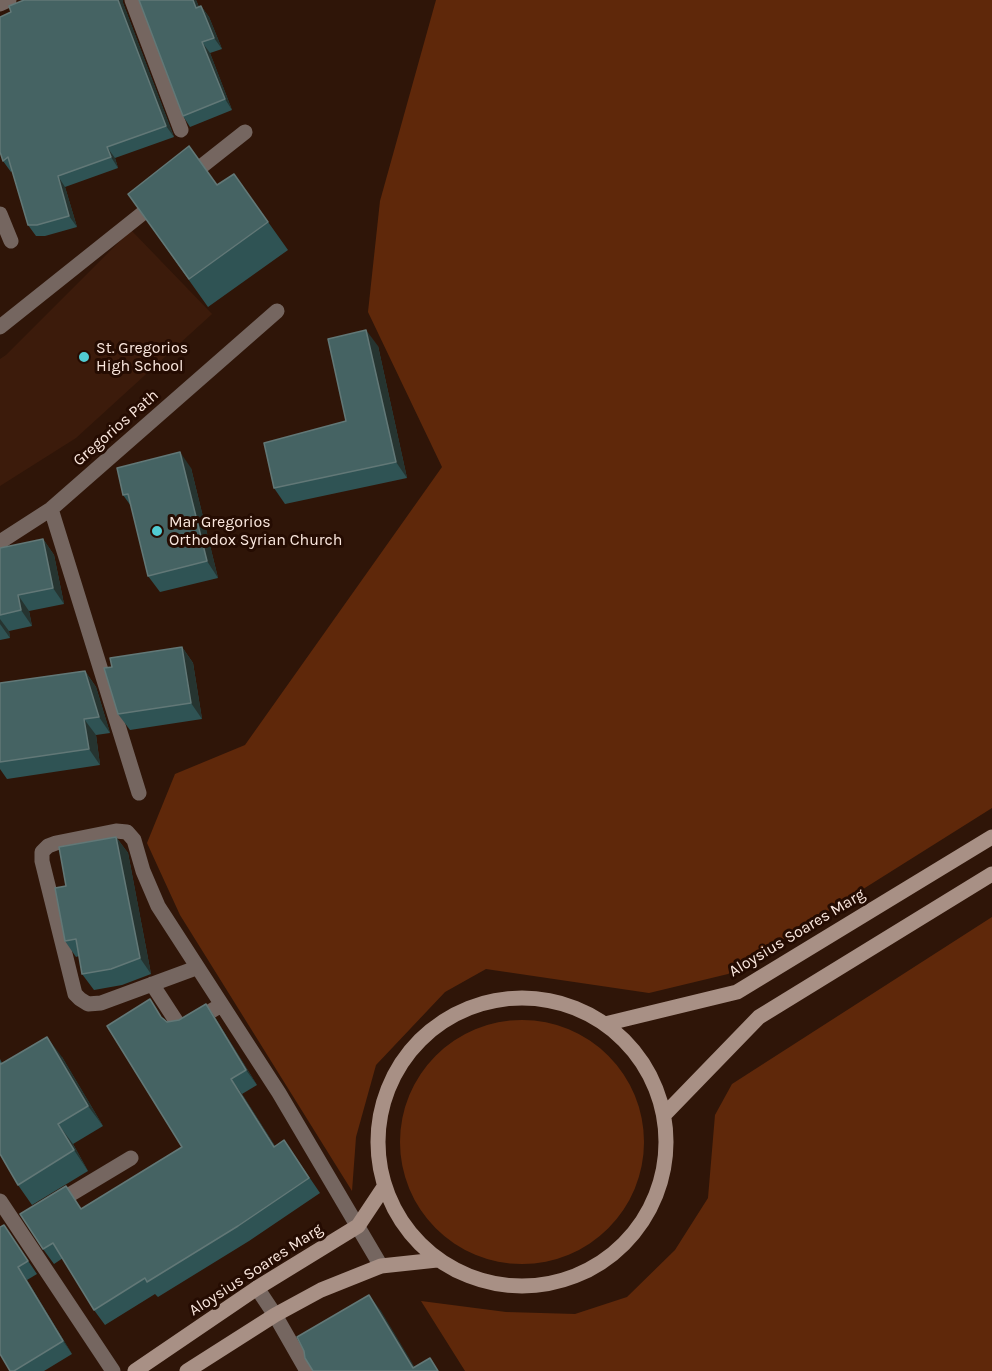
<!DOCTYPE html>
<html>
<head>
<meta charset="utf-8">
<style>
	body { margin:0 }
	canvas { display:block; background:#2f1508 }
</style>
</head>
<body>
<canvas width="992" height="1371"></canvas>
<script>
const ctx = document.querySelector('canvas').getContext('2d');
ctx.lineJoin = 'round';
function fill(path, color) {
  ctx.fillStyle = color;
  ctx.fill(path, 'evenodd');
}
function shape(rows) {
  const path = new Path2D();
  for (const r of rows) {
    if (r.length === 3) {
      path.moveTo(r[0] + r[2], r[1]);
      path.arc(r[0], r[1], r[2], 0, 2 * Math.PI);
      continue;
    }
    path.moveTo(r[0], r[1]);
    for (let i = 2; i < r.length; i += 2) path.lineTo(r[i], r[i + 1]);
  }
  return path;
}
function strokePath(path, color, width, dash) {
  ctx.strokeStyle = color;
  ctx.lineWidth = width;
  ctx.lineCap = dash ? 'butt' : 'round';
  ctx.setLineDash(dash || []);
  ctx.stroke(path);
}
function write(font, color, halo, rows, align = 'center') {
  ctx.font = font + ' Karla,sans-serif';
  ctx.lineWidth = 6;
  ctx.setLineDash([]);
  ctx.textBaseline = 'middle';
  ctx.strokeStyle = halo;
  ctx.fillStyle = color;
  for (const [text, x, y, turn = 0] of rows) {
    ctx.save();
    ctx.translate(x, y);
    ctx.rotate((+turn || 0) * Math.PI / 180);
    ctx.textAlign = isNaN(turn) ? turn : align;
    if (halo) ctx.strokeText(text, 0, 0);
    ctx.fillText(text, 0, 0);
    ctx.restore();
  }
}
fill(shape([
	[131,230,212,314,76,438,0,486,0,359,6,355]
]), '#3c1b0b');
fill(shape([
	[436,0,992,0,992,808,728,974,649,993,486,969,445,992,376,1065,356,1137,352,1191,180,915,147,843,175,774,245,745,442,467,368,312,380,201],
	[992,917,992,1371,465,1371,421,1301,506,1312,575,1314,627,1297,675,1250,708,1198,715,1115,732,1084],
	[522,1142,122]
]), '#5f280a');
strokePath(shape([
	[132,0,181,130],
	[0,4,9,0],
	[188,177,245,132],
	[0,214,11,241],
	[0,327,158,201],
	[51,509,139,793],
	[0,542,51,509,277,311],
	[196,968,101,1003,88,1004,80,999,75,994,42,861,42,852,48,846,56,843,116,831,127,832,134,840,143,871,158,906,279,1093,381,1266],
	[152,984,180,1027,185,1027,221,1005],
	[0,1201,113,1371],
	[56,1203,131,1158],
	[257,1288,275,1315,307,1371]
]), '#756660', 15);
strokePath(shape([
	[522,1142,144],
	[605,1024,737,992,992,837],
	[664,1115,759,1017,992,874],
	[135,1371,257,1288,358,1226,384,1187],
	[187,1371,275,1315,321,1290,381,1266,437,1260]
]), '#a89085', 15);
fill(shape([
	[139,0,196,0,199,7,201,6,209,17,222,49,210,53,232,110,190,127,183,116],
	[123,3,174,137,115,158,118,168,65,187,77,227,45,236,36,236,28,225,12,171,11,172,3,161,11,12],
	[234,174,288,250,208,307,128,194,217,185],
	[378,346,407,478,285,504,274,488,346,421],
	[191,468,218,578,160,592,148,576,131,506,123,495],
	[43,539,54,555,64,604,29,611,32,626,9,631,10,638,0,640,0,548],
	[182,647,193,663,202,719,130,730,118,714],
	[85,671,96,687,110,733,96,735,100,765,7,779,0,769,0,683],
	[116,837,128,853,151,974,122,985,94,990,82,974,79,956,76,957,65,941,66,886],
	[163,1018,167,1022,216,1019,257,1085,242,1094,275,1146,284,1140,320,1193,249,1241,158,1297,155,1294,105,1325,94,1310,63,1258,54,1264,43,1249,66,1186,81,1209,182,1147],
	[62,1057,103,1126,73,1144,88,1171,32,1205,18,1185,0,1154,0,1059,2,1063],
	[4,1225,37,1274,27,1280,72,1354,44,1371,10,1371]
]), '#2f5354');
fill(shape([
	[118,0,123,0,123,3,174,137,166,126],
	[193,0,196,0,204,19,196,8],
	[201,6,209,17,222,49,214,38],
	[202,42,210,53,232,110,225,99],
	[107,147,115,158,118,168,111,157],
	[58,176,65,187,77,227,69,216],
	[366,330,378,346,407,478,396,462],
	[180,452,191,468,218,578,207,561],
	[43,539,54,555,64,604,53,588],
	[18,595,29,611,32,626,21,610],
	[0,619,9,631,10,638,0,624],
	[182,647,193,663,202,719,191,703],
	[85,671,96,687,110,733,99,717],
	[84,719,96,735,100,765,89,749],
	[116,837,128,853,151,974,140,958],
	[206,1004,216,1019,257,1085,246,1070],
	[47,1037,62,1057,103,1126,88,1106],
	[231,1079,242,1094,285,1162,274,1147],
	[58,1124,73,1144,88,1171,74,1150],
	[18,1267,27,1280,72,1354,63,1341],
	[369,1295,381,1311,417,1371,415,1371]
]), '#263430');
const building = shape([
	[24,0,118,0,166,126,107,147,111,157,58,176,69,216,37,225,28,225,8,157,3,161,0,152,0,17,11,12,9,6,24,0],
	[139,0,193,0,196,8,201,6,214,38,202,42,225,99,183,116,139,0],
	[189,146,217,185,234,174,268,222,189,279,128,194,189,146],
	[366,330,396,462,274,488,264,443,346,421,328,339,366,330],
	[180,452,207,561,148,576,128,494,123,495,117,468,180,452],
	[43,539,53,588,18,595,21,610,0,615,0,548,43,539],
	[182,647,191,703,118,714,104,668,112,667,110,658,182,647],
	[85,671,99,717,84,719,89,749,0,762,0,683,85,671],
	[116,837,140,958,111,969,82,974,76,939,65,941,55,888,66,886,59,847,116,837],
	[150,999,161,1017,167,1022,179,1020,206,1004,246,1070,231,1079,274,1147,284,1140,309,1178,238,1226,147,1282,145,1278,94,1310,53,1243,43,1249,20,1214,66,1186,81,1209,182,1147,107,1026,150,999],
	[47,1037,88,1106,58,1124,74,1150,18,1185,0,1154,0,1063,1,1064,47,1037],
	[4,1225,28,1261,18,1267,63,1341,14,1371,10,1371,0,1354,0,1227,4,1225],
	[369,1295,413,1368,430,1358,438,1371,313,1371,305,1358,304,1351,297,1337,369,1295]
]);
fill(building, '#456363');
strokePath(building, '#627877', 1.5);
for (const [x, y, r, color] of [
	[84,357,6,"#51ccd3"],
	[157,531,6,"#51ccd3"]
]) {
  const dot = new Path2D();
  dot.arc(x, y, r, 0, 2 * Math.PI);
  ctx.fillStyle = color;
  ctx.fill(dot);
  strokePath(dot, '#250c02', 2);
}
write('16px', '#fbe8df', '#250c02', [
	["St. Gregorios",96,348],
	["High School",96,366],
	["Mar Gregorios",169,522],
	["Orthodox Syrian Church",169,540]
], 'left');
write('16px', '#fbe8df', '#250c02', [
	["Gregorios Path",116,428,-41],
	["Aloysius Soares Marg",797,933,-31],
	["Aloysius Soares Marg",256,1270,-33]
]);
</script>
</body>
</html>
